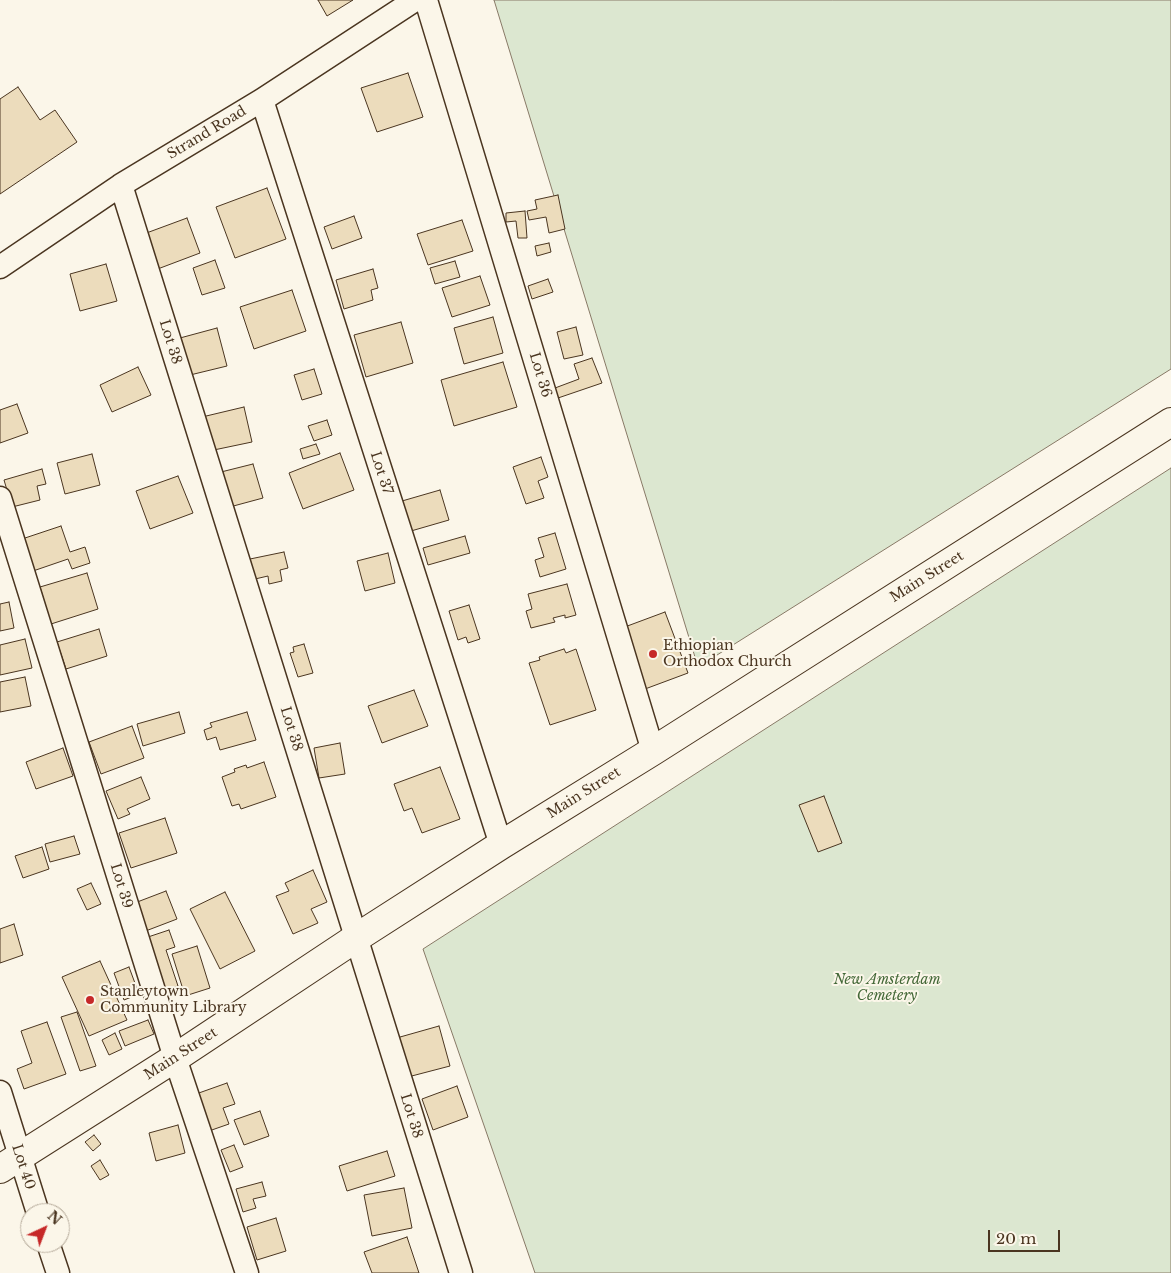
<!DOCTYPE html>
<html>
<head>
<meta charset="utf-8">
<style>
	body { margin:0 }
	#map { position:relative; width:1171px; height:1273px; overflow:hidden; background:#fbf6e9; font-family:"Libre Baskerville",serif }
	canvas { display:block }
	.north { position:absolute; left:20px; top:1203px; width:50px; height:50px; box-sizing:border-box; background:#fbf6e9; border:1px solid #b4a999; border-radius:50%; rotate:43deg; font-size:14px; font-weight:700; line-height:20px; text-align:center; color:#4a3520 }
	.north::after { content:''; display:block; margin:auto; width:18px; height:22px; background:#c62828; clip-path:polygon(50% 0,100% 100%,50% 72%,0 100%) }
	.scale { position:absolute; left:988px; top:1230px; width:72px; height:22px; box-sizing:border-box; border:2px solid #4a3520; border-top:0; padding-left:6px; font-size:15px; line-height:18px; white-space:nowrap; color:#4a3520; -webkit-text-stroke:4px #fbf6e9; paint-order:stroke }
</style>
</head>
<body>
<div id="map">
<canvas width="1171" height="1273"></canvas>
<div class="north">N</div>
<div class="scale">20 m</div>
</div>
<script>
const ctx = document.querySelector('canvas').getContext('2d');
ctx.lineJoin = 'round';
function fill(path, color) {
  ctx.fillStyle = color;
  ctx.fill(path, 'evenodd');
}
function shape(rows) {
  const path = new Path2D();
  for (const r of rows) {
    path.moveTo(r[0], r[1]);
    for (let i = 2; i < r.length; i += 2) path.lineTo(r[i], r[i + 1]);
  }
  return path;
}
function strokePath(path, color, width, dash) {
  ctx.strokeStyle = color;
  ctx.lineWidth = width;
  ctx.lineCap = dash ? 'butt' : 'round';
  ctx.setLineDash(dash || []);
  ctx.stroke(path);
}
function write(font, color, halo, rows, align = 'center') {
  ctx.font = font + ' "Libre Baskerville",serif';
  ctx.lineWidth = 4;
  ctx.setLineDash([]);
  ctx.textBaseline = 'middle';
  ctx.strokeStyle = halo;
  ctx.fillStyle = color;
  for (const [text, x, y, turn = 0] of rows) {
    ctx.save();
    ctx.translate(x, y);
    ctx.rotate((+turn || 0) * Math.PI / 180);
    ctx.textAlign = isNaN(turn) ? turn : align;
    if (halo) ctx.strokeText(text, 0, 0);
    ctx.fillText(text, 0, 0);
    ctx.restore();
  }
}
const green = shape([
	[494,0,1171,0,1171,369,698,667,494,0],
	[1171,468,1171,1273,535,1273,423,949,1171,468]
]);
fill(green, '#dce7d0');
strokePath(green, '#887966', 1);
const building = shape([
	[318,0,353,0,327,16,318,0],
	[408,73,423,117,377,132,361,88,408,73],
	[18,87,40,120,55,110,77,142,0,194,0,99,18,87],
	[267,188,286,239,235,258,216,207,267,188],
	[558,195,565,229,549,233,546,217,529,220,527,211,537,209,535,200,558,195],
	[525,211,527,238,518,238,516,221,506,222,506,213,525,211],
	[354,216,362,238,332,249,324,227,354,216],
	[187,218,200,253,155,270,141,235,187,218],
	[462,220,473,251,428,265,417,234,462,220],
	[549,243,551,252,537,256,535,246,549,243],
	[215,260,225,288,202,295,193,268,215,260],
	[455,261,460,277,435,284,430,268,455,261],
	[106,264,117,301,80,311,70,274,106,264],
	[373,269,378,288,371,290,373,300,344,309,336,280,373,269],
	[480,276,490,305,452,317,442,288,480,276],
	[548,279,553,292,532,299,528,286,548,279],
	[292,290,306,331,254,349,240,307,292,290],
	[493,317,503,353,464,364,454,328,493,317],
	[401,322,413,363,366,377,354,335,401,322],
	[576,327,583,355,564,359,557,332,576,327],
	[217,328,227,366,190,375,180,338,217,328],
	[592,358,602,383,558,398,555,388,579,379,574,364,592,358],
	[503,362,517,407,454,426,441,380,503,362],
	[138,367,151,395,112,412,100,385,138,367],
	[314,369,322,394,302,400,294,375,314,369],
	[17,404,28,433,0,443,0,410,17,404],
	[244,407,252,442,209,451,202,417,244,407],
	[327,420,332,435,314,441,308,426,327,420],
	[316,444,320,454,303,459,300,449,316,444],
	[340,453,354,490,303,509,289,473,340,453],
	[92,454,100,485,65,494,57,463,92,454],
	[541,457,548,477,538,481,544,498,526,504,513,467,541,457],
	[253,464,263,498,226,508,217,473,253,464],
	[42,469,46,484,37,486,40,500,12,507,4,480,42,469],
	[178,476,193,513,150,529,136,491,178,476],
	[440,490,449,520,411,531,402,501,440,490],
	[61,526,70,552,85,547,90,563,72,569,68,559,33,571,22,539,61,526],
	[555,533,566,569,540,577,535,560,544,557,538,538,555,533],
	[465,536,470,553,428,565,423,548,465,536],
	[284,552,288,568,280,570,282,581,269,584,268,576,255,579,250,559,284,552],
	[388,553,395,583,365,591,357,561,388,553],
	[87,573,98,609,51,624,40,587,87,573],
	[567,584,576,615,565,618,565,615,553,618,555,622,531,628,526,611,532,609,528,594,567,584],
	[9,602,14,628,0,631,0,604,9,602],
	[469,605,480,639,468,643,466,637,458,640,449,611,469,605],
	[665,612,688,673,645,689,622,628,665,612],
	[99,629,107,656,66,669,57,642,99,629],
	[25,639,32,668,0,675,0,645,25,639],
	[304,644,313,673,298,677,290,653,294,652,293,647,304,644],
	[564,649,566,653,576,649,596,710,550,725,529,663,540,660,539,657,564,649],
	[25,677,31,706,0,712,0,682,25,677],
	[414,690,428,726,382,743,368,706,414,690],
	[179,712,185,733,143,746,137,724,179,712],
	[247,712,256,740,220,750,216,737,207,740,204,730,212,727,210,723,247,712],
	[132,726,144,758,101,774,89,742,132,726],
	[340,743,345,774,319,778,314,748,340,743],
	[63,748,73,776,36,789,26,762,63,748],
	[264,762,276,797,241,809,239,804,232,806,222,777,235,772,234,769,246,765,247,768,264,762],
	[440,767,460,819,422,833,412,808,404,811,394,784,440,767],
	[141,777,150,799,127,809,130,814,118,819,106,791,141,777],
	[824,796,842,843,818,852,799,805,824,796],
	[165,818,177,853,131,868,119,833,165,818],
	[74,836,80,854,50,862,45,844,74,836],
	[42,847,49,869,23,878,15,856,42,847],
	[313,870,327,902,311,909,318,923,293,934,276,896,289,891,285,883,313,870],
	[91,883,101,904,87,910,77,889,91,883],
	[166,891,177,919,143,932,132,904,166,891],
	[225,892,255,951,220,969,190,909,225,892],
	[14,924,23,955,0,963,0,929,14,924],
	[169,930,175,947,166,950,178,986,159,992,142,939,169,930],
	[197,946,210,988,185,996,172,954,197,946],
	[100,961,127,1020,89,1036,62,977,100,961],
	[129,967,139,994,124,1000,114,973,129,967],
	[77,1012,96,1066,80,1071,61,1017,77,1012],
	[148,1020,154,1034,125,1046,119,1031,148,1020],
	[47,1022,66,1074,24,1089,17,1069,32,1063,21,1031,47,1022],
	[439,1026,450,1066,404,1078,393,1039,439,1026],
	[115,1033,122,1049,109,1055,102,1040,115,1033],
	[227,1083,235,1104,223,1108,229,1124,206,1132,196,1094,227,1083],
	[457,1086,468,1117,433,1130,422,1099,457,1086],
	[260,1111,269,1136,244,1145,234,1120,260,1111],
	[178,1125,185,1153,156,1161,149,1133,178,1125],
	[94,1135,101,1144,93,1151,85,1142,94,1135],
	[234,1145,243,1167,230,1172,221,1150,234,1145],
	[387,1151,395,1176,347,1191,339,1166,387,1151],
	[100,1160,109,1175,100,1180,91,1166,100,1160],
	[262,1182,266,1196,253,1199,256,1208,243,1212,236,1189,262,1182],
	[404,1188,412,1228,372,1236,364,1195,404,1188],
	[276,1218,286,1251,257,1260,247,1227,276,1218],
	[407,1237,419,1273,372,1273,364,1252,407,1237]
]);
fill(building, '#ecdcbc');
strokePath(building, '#4a3520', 1);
const minor = shape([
	[426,0,653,751],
	[262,100,501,845],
	[121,185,461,1273],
	[0,267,121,185,262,100,415,0],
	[0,498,175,1058,247,1273],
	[0,1092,38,1213],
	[48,1243,58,1273]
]);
const tertiary = shape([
	[0,1169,175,1058,356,938,501,845,653,751,1171,422]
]);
strokePath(minor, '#4a3520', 25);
strokePath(tertiary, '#4a3520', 30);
strokePath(minor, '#fbf6e9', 22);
strokePath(tertiary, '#fbf6e9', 28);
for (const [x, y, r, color] of [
	[653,654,5,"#c62828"],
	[90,1000,5,"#c62828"]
]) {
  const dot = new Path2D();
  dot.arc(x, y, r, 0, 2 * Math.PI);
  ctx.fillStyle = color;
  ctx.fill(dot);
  strokePath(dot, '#fbf6e9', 2);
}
write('14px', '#4a3520', '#fbf6e9', [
	["Strand Road",207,133,-31],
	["Lot 38",170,342,73],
	["Lot 36",540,375,73],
	["Lot 37",381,473,72],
	["Main Street",927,577,-32],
	["Lot 38",291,729,73],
	["Main Street",584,793,-32],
	["Lot 39",121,886,73],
	["Main Street",181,1054,-33],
	["Lot 38",411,1116,73],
	["Lot 40",23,1167,72]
]);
write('14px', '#4a3520', '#fbf6e9', [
	["Ethiopian",663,646],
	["Orthodox Church",663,662],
	["Stanleytown",100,992],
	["Community Library",100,1008]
], 'left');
write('italic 14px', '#436837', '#fbf6e9', [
	["New Amsterdam",887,980],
	["Cemetery",887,996]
]);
</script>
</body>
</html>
